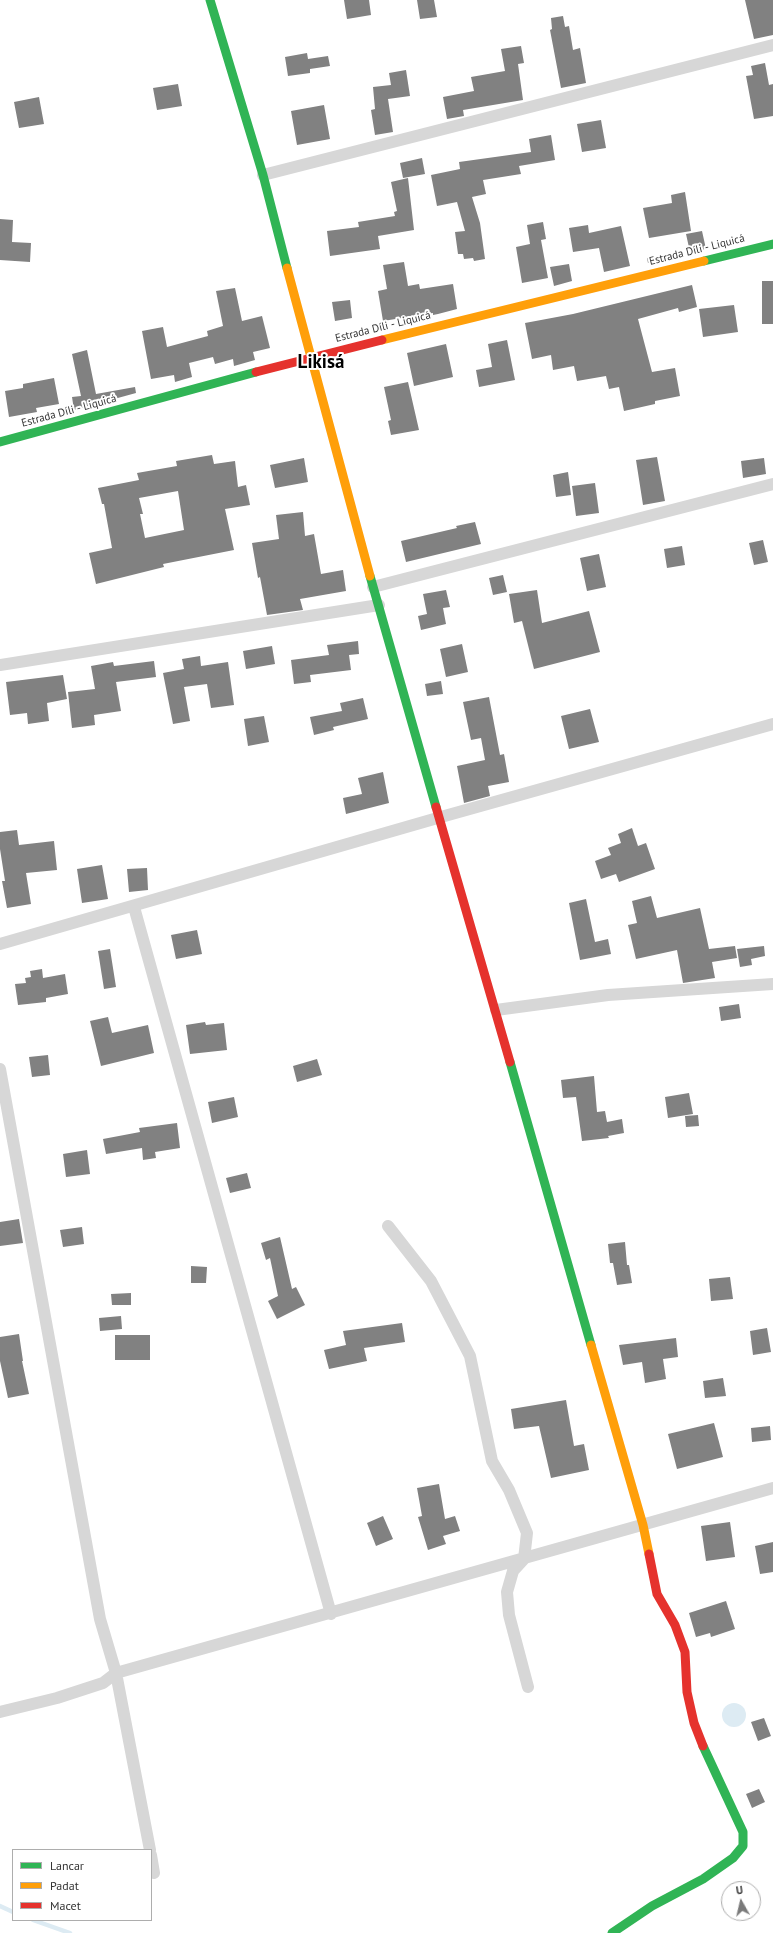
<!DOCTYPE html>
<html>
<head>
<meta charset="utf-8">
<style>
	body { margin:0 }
	#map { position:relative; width:773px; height:1933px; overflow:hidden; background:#fff; font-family:"PT Sans",sans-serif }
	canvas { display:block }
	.legend { position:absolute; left:12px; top:1849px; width:140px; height:72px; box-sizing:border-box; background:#fff; border:1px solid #adadad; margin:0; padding:5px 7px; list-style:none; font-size:12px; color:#333 }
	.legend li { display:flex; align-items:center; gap:8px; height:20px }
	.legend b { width:20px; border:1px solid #adadad }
	.north { position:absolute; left:721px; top:1881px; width:40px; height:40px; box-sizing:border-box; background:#fff; border:1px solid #adadad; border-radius:50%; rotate:352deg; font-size:11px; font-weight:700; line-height:16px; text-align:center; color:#333 }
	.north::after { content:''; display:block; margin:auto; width:14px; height:18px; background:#7a7a7a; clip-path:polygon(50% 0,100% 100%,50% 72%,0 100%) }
</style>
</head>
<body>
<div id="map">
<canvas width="773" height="1933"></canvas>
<ul class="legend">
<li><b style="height:5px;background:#30b455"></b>Lancar</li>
<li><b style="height:5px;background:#ff9f0a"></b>Padat</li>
<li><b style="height:5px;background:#e5322d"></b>Macet</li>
</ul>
<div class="north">U</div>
</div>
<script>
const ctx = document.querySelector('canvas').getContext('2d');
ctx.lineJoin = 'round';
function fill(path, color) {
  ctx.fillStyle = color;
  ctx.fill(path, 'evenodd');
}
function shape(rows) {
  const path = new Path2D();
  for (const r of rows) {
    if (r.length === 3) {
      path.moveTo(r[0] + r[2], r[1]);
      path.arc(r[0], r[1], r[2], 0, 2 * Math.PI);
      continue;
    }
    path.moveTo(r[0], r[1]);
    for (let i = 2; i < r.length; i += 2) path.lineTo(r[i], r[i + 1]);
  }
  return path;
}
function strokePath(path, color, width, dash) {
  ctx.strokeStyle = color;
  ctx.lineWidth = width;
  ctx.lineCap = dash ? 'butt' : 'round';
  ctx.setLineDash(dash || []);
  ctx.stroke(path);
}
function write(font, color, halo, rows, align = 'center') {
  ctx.font = font + ' "PT Sans",sans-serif';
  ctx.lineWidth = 4;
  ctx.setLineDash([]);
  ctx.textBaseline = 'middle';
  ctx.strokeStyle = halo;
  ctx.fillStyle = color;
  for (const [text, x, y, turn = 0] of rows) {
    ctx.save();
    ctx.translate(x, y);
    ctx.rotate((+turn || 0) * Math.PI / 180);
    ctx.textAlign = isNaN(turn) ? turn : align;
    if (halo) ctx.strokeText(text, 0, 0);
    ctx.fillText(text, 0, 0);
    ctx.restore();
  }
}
fill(shape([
	[734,1715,12]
]), '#ddebf3');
strokePath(shape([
	[0,1906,13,1912],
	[33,1920,70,1933]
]), '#ddebf3', 4.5);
fill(shape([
	[344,0,369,0,371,15,347,19],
	[417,0,434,0,437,17,420,19],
	[745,0,773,0,773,35,754,39],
	[563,16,565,27,569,26,573,50,580,48,586,83,561,88,550,30,552,29,551,18],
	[521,46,524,63,518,64,523,100,463,110,464,116,447,119,443,97,474,91,471,77,505,71,501,49],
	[307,53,308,59,328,56,330,66,310,69,310,73,288,76,285,57],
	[765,63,769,85,773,84,773,116,754,119,746,76,753,75,751,66],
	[406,70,410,96,388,99,393,132,375,135,371,110,375,109,373,87,391,85,389,73],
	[178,84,182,106,157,110,153,88],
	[39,97,44,124,19,128,14,102],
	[324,105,330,139,297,145,291,111],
	[601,120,606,148,582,152,577,124],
	[551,135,555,160,519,166,521,174,483,180,486,194,472,197,480,223,485,259,474,261,473,258,464,259,463,254,458,254,455,232,465,231,457,202,437,206,431,175,460,169,459,162,531,152,529,139],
	[422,158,425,174,403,178,400,163],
	[408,178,414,230,378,236,380,249,330,256,327,231,359,227,358,222,395,216,394,212,397,211,391,182],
	[685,192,691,231,649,238,643,208,672,203,671,195],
	[0,219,13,220,12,242,31,243,30,262,0,260],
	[543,222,546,239,541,240,548,278,522,283,516,247,530,244,527,225],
	[588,225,589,233,621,226,630,266,604,272,599,248,573,252,569,228],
	[702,231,706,249,690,252,686,234],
	[660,256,660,260,648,263,647,258],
	[404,262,408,286,419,284,420,289,453,284,457,309,438,314,433,315,433,313,383,321,378,291,387,289,383,265],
	[569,264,572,281,554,286,550,267],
	[762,281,773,281,773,324,762,324],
	[692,285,697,307,679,312,678,308,638,319,652,372,675,368,680,396,655,401,655,404,624,411,619,387,609,389,606,376,577,381,574,366,553,370,551,355,532,359,525,323,573,314],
	[235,288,242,321,262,316,270,348,253,352,255,360,234,366,233,359,215,364,213,357,189,363,192,377,175,382,174,375,151,379,142,331,163,327,167,347,208,336,207,331,223,326,216,291],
	[350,300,352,318,335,321,332,302],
	[734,305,738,332,703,337,699,309],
	[507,340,515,380,479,387,476,370,492,367,488,344],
	[446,344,453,377,414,386,407,353],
	[87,350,96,394,135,387,136,393,74,410,72,397,81,396,72,354],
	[54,378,59,404,36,408,37,412,9,417,5,391,23,388,23,384],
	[408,382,419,430,391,435,388,421,391,420,384,387],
	[212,455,214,464,235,461,238,487,246,485,250,505,225,509,234,550,163,564,164,567,96,584,89,553,112,548,104,504,102,504,98,488,139,480,137,473,177,466,176,461],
	[178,491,184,530,145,538,140,514,143,514,139,498],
	[657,457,665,501,643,505,636,460],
	[304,458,308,482,275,488,270,465],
	[764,458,766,474,743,478,741,461],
	[568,472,571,495,556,497,553,475],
	[595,483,599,513,576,516,572,486],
	[303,512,305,536,314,534,321,574,343,570,346,591,300,599,303,610,267,615,260,577,258,578,252,543,279,539,276,515],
	[475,522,481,544,406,562,401,541,457,528,456,526],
	[763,540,768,562,754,565,749,543],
	[682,546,685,565,667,568,664,549],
	[599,554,606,587,587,591,580,558],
	[503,575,507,592,493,595,489,578],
	[446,590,450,607,443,608,446,624,421,630,418,616,427,614,423,594],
	[537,590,542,623,589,611,600,652,534,669,522,621,514,623,509,594],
	[358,641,359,654,349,655,351,670,310,675,311,682,294,684,291,660,329,655,327,645],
	[462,644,468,672,446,677,440,649],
	[272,646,275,664,246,669,243,651],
	[200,656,201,666,228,662,234,705,211,708,207,684,184,687,190,721,173,724,163,673,184,669,182,659],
	[154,661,156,677,116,682,121,711,94,715,95,725,72,728,68,692,95,689,91,666,113,662,114,666],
	[63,675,67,699,47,703,49,721,28,724,27,713,10,715,6,682],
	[441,681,443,694,427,696,425,684],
	[489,697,500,755,504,754,509,782,488,786,490,796,464,803,457,766,485,760,481,738,471,740,463,702],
	[363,698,368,719,333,727,334,730,314,735,310,717,342,711,340,703],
	[590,709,599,742,569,749,561,716],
	[264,716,269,742,248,746,244,719],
	[383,772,389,803,346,814,343,798,362,794,358,778],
	[632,828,638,846,646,843,655,869,619,882,616,874,601,879,595,861,611,855,608,848,621,843,618,834],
	[17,830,19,845,54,841,57,870,26,873,31,904,7,908,2,881,5,881,0,849,0,832],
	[102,865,108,899,82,903,77,869],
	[147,868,148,890,129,892,127,869],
	[651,896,657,918,700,908,709,949,735,946,737,958,712,962,715,978,683,983,677,950,636,959,628,925,637,923,632,901],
	[586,899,595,942,608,939,611,954,580,960,569,903],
	[197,930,202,954,176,959,171,935],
	[764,946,765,956,751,959,752,965,740,967,737,949],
	[110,949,116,987,104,989,98,951],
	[42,969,43,978,65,974,68,994,46,998,46,1002,18,1005,15,984,26,983,25,978,31,977,30,971],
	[739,1004,741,1018,721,1021,719,1007],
	[108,1017,112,1033,148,1025,154,1053,101,1066,90,1021],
	[205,1022,206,1025,224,1023,227,1050,190,1054,186,1025],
	[48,1055,50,1075,32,1077,29,1057],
	[317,1059,322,1075,297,1082,293,1066],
	[594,1076,597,1112,605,1111,607,1122,622,1119,624,1133,608,1136,609,1138,582,1141,576,1097,563,1098,561,1080],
	[689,1093,693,1114,668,1118,665,1097],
	[234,1097,238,1117,212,1123,208,1102],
	[698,1115,699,1126,686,1127,685,1116],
	[177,1123,180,1148,155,1152,156,1158,143,1160,142,1148,106,1154,103,1139,140,1132,139,1128],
	[87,1150,90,1174,66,1177,63,1154],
	[247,1173,251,1188,230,1193,226,1178],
	[19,1219,23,1243,0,1246,0,1222],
	[82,1227,84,1244,63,1247,60,1230],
	[280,1237,292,1289,296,1287,305,1305,277,1319,268,1301,278,1296,270,1258,266,1260,261,1243],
	[625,1242,627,1265,629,1265,632,1283,617,1285,613,1263,610,1263,608,1244],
	[191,1266,207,1267,206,1283,191,1283],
	[730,1277,733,1299,711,1301,709,1279],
	[131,1293,131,1305,112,1305,111,1294],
	[121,1316,122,1329,100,1331,99,1318],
	[402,1323,405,1342,364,1348,367,1361,329,1369,324,1350,346,1345,343,1331],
	[767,1328,771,1352,753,1355,750,1331],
	[19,1334,23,1361,22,1361,29,1394,8,1398,0,1361,0,1337],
	[115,1335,150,1335,150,1360,115,1360],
	[676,1338,678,1357,663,1359,666,1379,645,1383,642,1362,623,1365,619,1345],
	[723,1378,726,1396,705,1398,703,1381],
	[566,1400,574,1446,584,1444,589,1470,551,1478,539,1426,514,1429,511,1409],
	[714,1423,723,1457,677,1469,668,1434],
	[770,1426,771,1440,752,1442,751,1428],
	[439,1484,445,1519,455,1516,460,1531,443,1536,446,1544,428,1550,418,1517,422,1516,417,1488],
	[383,1516,393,1539,376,1546,367,1523],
	[730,1522,735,1557,706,1561,701,1526],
	[773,1542,773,1572,760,1574,755,1546],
	[726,1601,735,1629,711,1637,710,1633,696,1637,689,1613],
	[764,1718,771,1736,758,1741,751,1722],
	[759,1789,765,1802,752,1808,746,1794]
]), '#818181');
strokePath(shape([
	[263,175,773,45],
	[373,587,773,484],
	[0,665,379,605],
	[134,907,331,1614],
	[0,944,441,817,773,724],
	[496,1010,608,995,773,984],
	[0,1069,100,1619,116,1673,150,1850],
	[388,1226,431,1281,470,1356,492,1461,509,1490,527,1533,524,1559,513,1571,507,1592,509,1615,528,1687],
	[0,1712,57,1698,103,1683,116,1673,773,1488],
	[151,1855,154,1873]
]), '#d7d7d7', 12);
strokePath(shape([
	[210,0,263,175,287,268],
	[704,261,773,244],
	[0,442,256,372],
	[370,576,436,807],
	[510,1062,591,1345],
	[612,1933,652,1906,703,1879,733,1858,743,1846,743,1832,703,1746]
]), '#30b455', 9);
strokePath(shape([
	[287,268,370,576],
	[382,340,704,261],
	[591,1345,643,1525,649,1554]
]), '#ff9f0a', 9);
strokePath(shape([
	[256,372,382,340],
	[436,807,510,1062],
	[649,1554,657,1594,675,1625,685,1652,687,1692,694,1723,703,1746]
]), '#e5322d', 9);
write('11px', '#333', '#fff', [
	["Estrada Díli - Liquicá",697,250,-14],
	["Estrada Díli - Liquicá",383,327,-14],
	["Estrada Díli - Liquicá",69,411,-15]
]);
write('bold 19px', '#000', '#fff', [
	["Likisá",321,363]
]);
</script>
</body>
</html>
